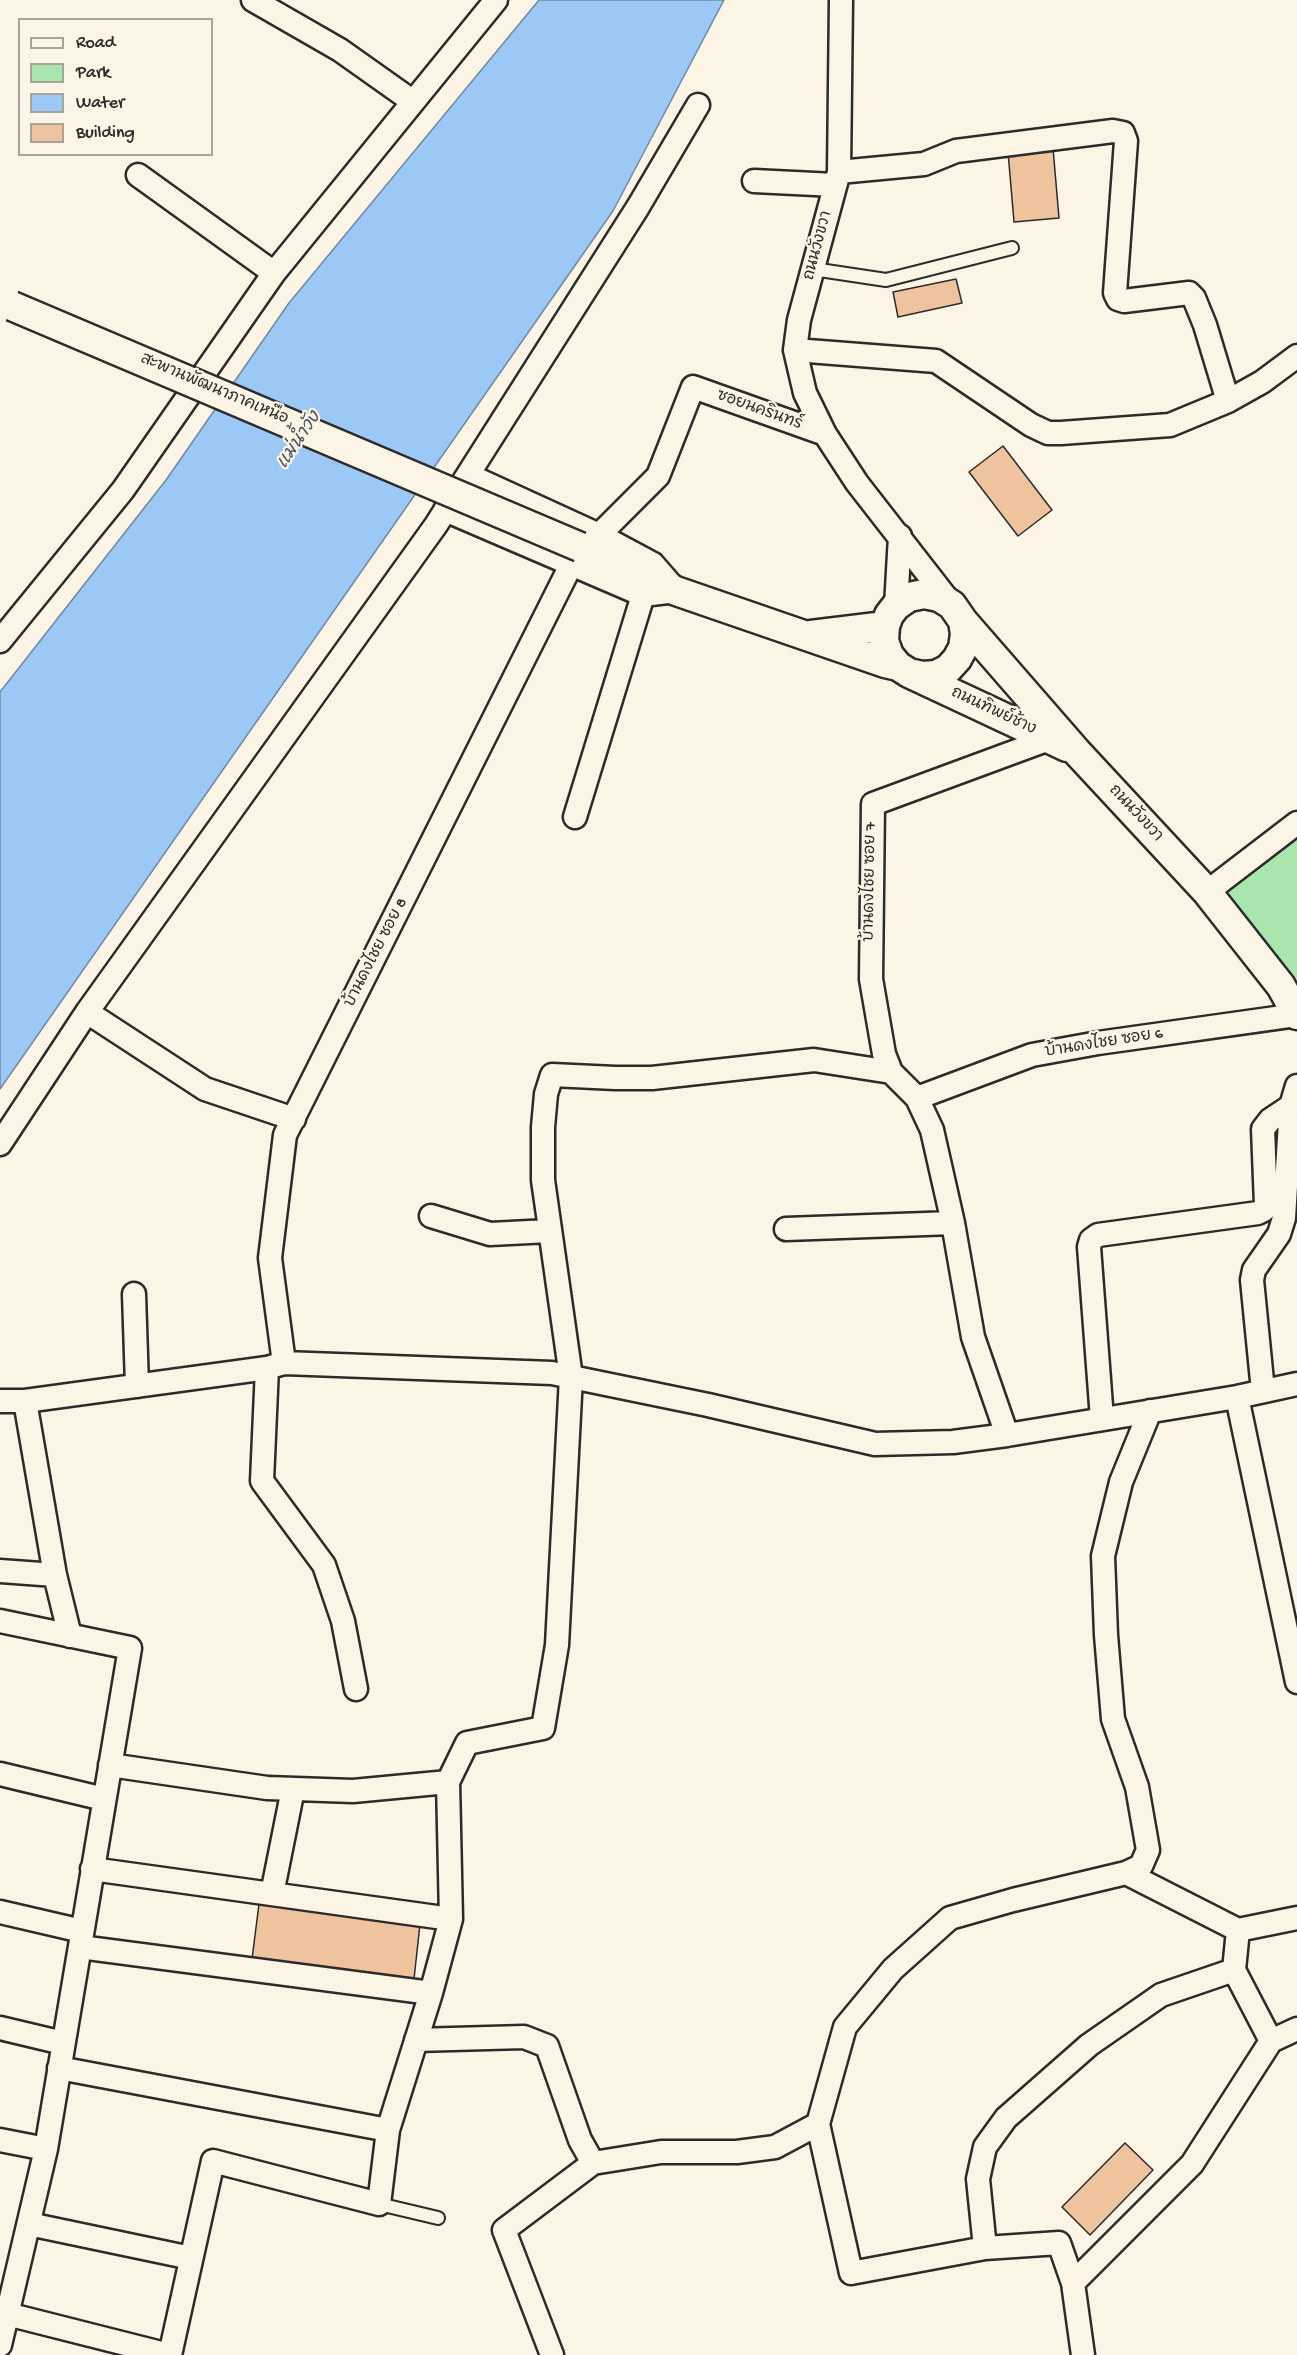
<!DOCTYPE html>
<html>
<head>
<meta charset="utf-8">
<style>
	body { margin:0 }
	#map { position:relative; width:1297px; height:2355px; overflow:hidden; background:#fcf5e5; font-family:"Gochi Hand",sans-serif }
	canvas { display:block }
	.legend { position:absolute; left:18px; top:18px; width:195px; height:138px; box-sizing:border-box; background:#fcf5e5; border:2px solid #a8a49b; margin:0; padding:8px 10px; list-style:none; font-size:18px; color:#2b2b2b }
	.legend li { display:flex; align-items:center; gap:12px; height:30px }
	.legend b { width:30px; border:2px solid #a8a49b }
</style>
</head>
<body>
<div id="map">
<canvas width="1297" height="2355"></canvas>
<ul class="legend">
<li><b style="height:8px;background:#fcf5e5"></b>Road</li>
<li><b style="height:16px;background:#a9e6ad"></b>Park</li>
<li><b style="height:16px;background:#9cc8f6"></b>Water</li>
<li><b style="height:16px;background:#efc39e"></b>Building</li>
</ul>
</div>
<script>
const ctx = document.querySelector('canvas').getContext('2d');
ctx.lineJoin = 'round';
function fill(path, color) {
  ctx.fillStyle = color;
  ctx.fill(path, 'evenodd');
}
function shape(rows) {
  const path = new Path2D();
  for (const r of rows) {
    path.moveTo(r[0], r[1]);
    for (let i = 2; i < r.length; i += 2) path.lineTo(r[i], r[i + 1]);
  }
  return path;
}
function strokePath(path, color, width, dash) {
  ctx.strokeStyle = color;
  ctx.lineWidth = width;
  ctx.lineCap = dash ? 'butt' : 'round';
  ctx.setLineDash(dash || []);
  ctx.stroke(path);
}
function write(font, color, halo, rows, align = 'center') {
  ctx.font = font + ' "Gochi Hand","Playpen Sans Thai",sans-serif';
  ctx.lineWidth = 4.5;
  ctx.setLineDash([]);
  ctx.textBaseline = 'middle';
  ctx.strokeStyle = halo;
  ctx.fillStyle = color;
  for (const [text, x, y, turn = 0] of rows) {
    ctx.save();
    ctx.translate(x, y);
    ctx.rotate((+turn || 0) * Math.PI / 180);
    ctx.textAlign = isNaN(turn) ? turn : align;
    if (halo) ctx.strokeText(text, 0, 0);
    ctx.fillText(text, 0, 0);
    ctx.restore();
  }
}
fill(shape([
	[1297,839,1297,979,1223,897]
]), '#a9e6ad');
const water = shape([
	[539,0,724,0,613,211,0,1089,0,692,166,480,289,303,539,0]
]);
fill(water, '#9cc8f6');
strokePath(water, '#6f89a5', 1.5);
const building = shape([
	[1053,148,1059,218,1014,222,1008,152,1053,148],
	[956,279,962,303,898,317,893,292,956,279],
	[1003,446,1052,510,1018,536,969,472,1003,446],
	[259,1904,420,1924,414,1979,252,1959,259,1904],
	[1125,2143,1153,2170,1090,2235,1062,2207,1125,2143]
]);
fill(building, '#efc39e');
strokePath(building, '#2b2b2b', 1.5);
const service = shape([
	[813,269,886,280,1012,248],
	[379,2204,438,2218]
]);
const minor = shape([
	[253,0,340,50,412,101],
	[841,0,839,172,799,320,795,350,805,393,825,434,857,483,952,605],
	[839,172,924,164,956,151,1113,131,1123,133,1126,141,1115,293,1118,299,1124,301,1189,293,1194,298,1205,325,1228,401],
	[138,175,274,273],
	[754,181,835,185],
	[795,350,936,361,1031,425,1048,433,1061,433,1170,425,1228,401,1262,382,1297,356],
	[468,475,599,535,653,564,673,587],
	[445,510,643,595,676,591],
	[599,535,658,476,693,387,825,434],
	[896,606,900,536],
	[0,641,123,490,274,273,496,0],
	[575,817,643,595],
	[1207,892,1297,823],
	[87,1012,205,1089,294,1119],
	[917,1098,1032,1055,1098,1043,1297,1015],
	[0,1144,87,1012,436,525,638,207,698,105],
	[431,1216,490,1234,549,1231],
	[786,1229,953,1223],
	[134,1294,137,1386],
	[284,1363,270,1258,285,1135,571,565],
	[267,1368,262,1481,324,1565,343,1621,356,1689],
	[1263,1391,1252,1280,1254,1270,1279,1234,1284,1218,1291,1106],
	[1237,1397,1297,1682],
	[0,1401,25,1401,267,1368,284,1363,552,1373,708,1405,875,1444,953,1442,1007,1435,1237,1397,1297,1384],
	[25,1401,55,1575,70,1636],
	[1102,1419,1089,1247,1091,1240,1098,1235,1258,1213,1264,1210,1266,1205,1263,1129,1270,1120,1291,1106,1297,1086],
	[1007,1435,973,1337,953,1223,932,1130,917,1098,891,1072,884,1054,871,979,873,804,1049,739],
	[0,1571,55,1575],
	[0,1621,130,1648,46,2149,0,2345],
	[110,1765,267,1788,353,1791,448,1782,451,1919,431,1993,388,2130,379,2204,213,2161,170,2355],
	[0,1774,104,1799],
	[448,1782,467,1743,543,1728,557,1645,571,1377,543,1180,543,1127,546,1094,552,1075,615,1078,652,1078,814,1060,891,1072],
	[92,1869,451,1919],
	[1126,1873,1238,1930,1297,1918],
	[272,1894,293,1789],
	[0,1912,82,1931],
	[1238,1930,1234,1970,1271,2041],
	[80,1947,431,1993],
	[0,2028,63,2043],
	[416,2040,524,2037,547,2046,580,2140,593,2163,661,2152,737,2152,775,2147,818,2124,845,2027,893,1969,950,1918,1013,1900,1126,1873,1141,1866,1148,1850,1137,1787,1113,1719,1106,1635,1103,1556,1121,1482,1150,1411],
	[59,2068,388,2130],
	[818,2124,851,2273,985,2248,1059,2243,1073,2283],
	[0,2140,46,2149],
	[29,2224,191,2258],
	[985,2248,978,2179,985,2147,1006,2118,1089,2045,1161,1995,1234,1970],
	[7,2314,169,2355],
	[552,2355,504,2230,593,2163],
	[1083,2355,1073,2283,1192,2164,1271,2041,1297,2029]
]);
const tertiary = shape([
	[580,547,676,591,885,663,898,666],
	[963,621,1077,752,1207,892,1281,986,1297,1015],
	[811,635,885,626],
	[909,673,922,676,936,675,948,669,957,659,963,648,965,634,963,621,952,605,939,597,924,594,909,597,896,606,889,615,885,626,884,641,889,655,898,666,909,673,1067,747]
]);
strokePath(service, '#2b2b2b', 16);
strokePath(minor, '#2b2b2b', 27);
strokePath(tertiary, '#2b2b2b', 33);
strokePath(service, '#fcf5e5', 12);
strokePath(minor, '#fcf5e5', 22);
strokePath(tertiary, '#fcf5e5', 28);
const tertiaryBridge = shape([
	[12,306,580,547]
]);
strokePath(tertiaryBridge, '#2b2b2b', 33, []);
strokePath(tertiaryBridge, '#fcf5e5', 28);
write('16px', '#2b2b2b', '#fcf5e5', [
	["ถนนวังขวา",819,246,-75],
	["สะพานพัฒนาภาคเหนือ",214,390,23],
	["ซอยนครินทร์",759,411,20],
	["ถนนทิพย์ช้าง",993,712,25],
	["ถนนวังขวา",1135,814,47],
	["บ้านดงไชย ซอย 7",871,882,-89],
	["บ้านดงไชย ซอย 8",377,953,-63],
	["บ้านดงไชย ซอย 6",1104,1044,-9]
]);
write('italic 18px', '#47525e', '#fcf5e5', [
	["แม่น้ำวัง",300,441,-56]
]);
</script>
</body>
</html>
